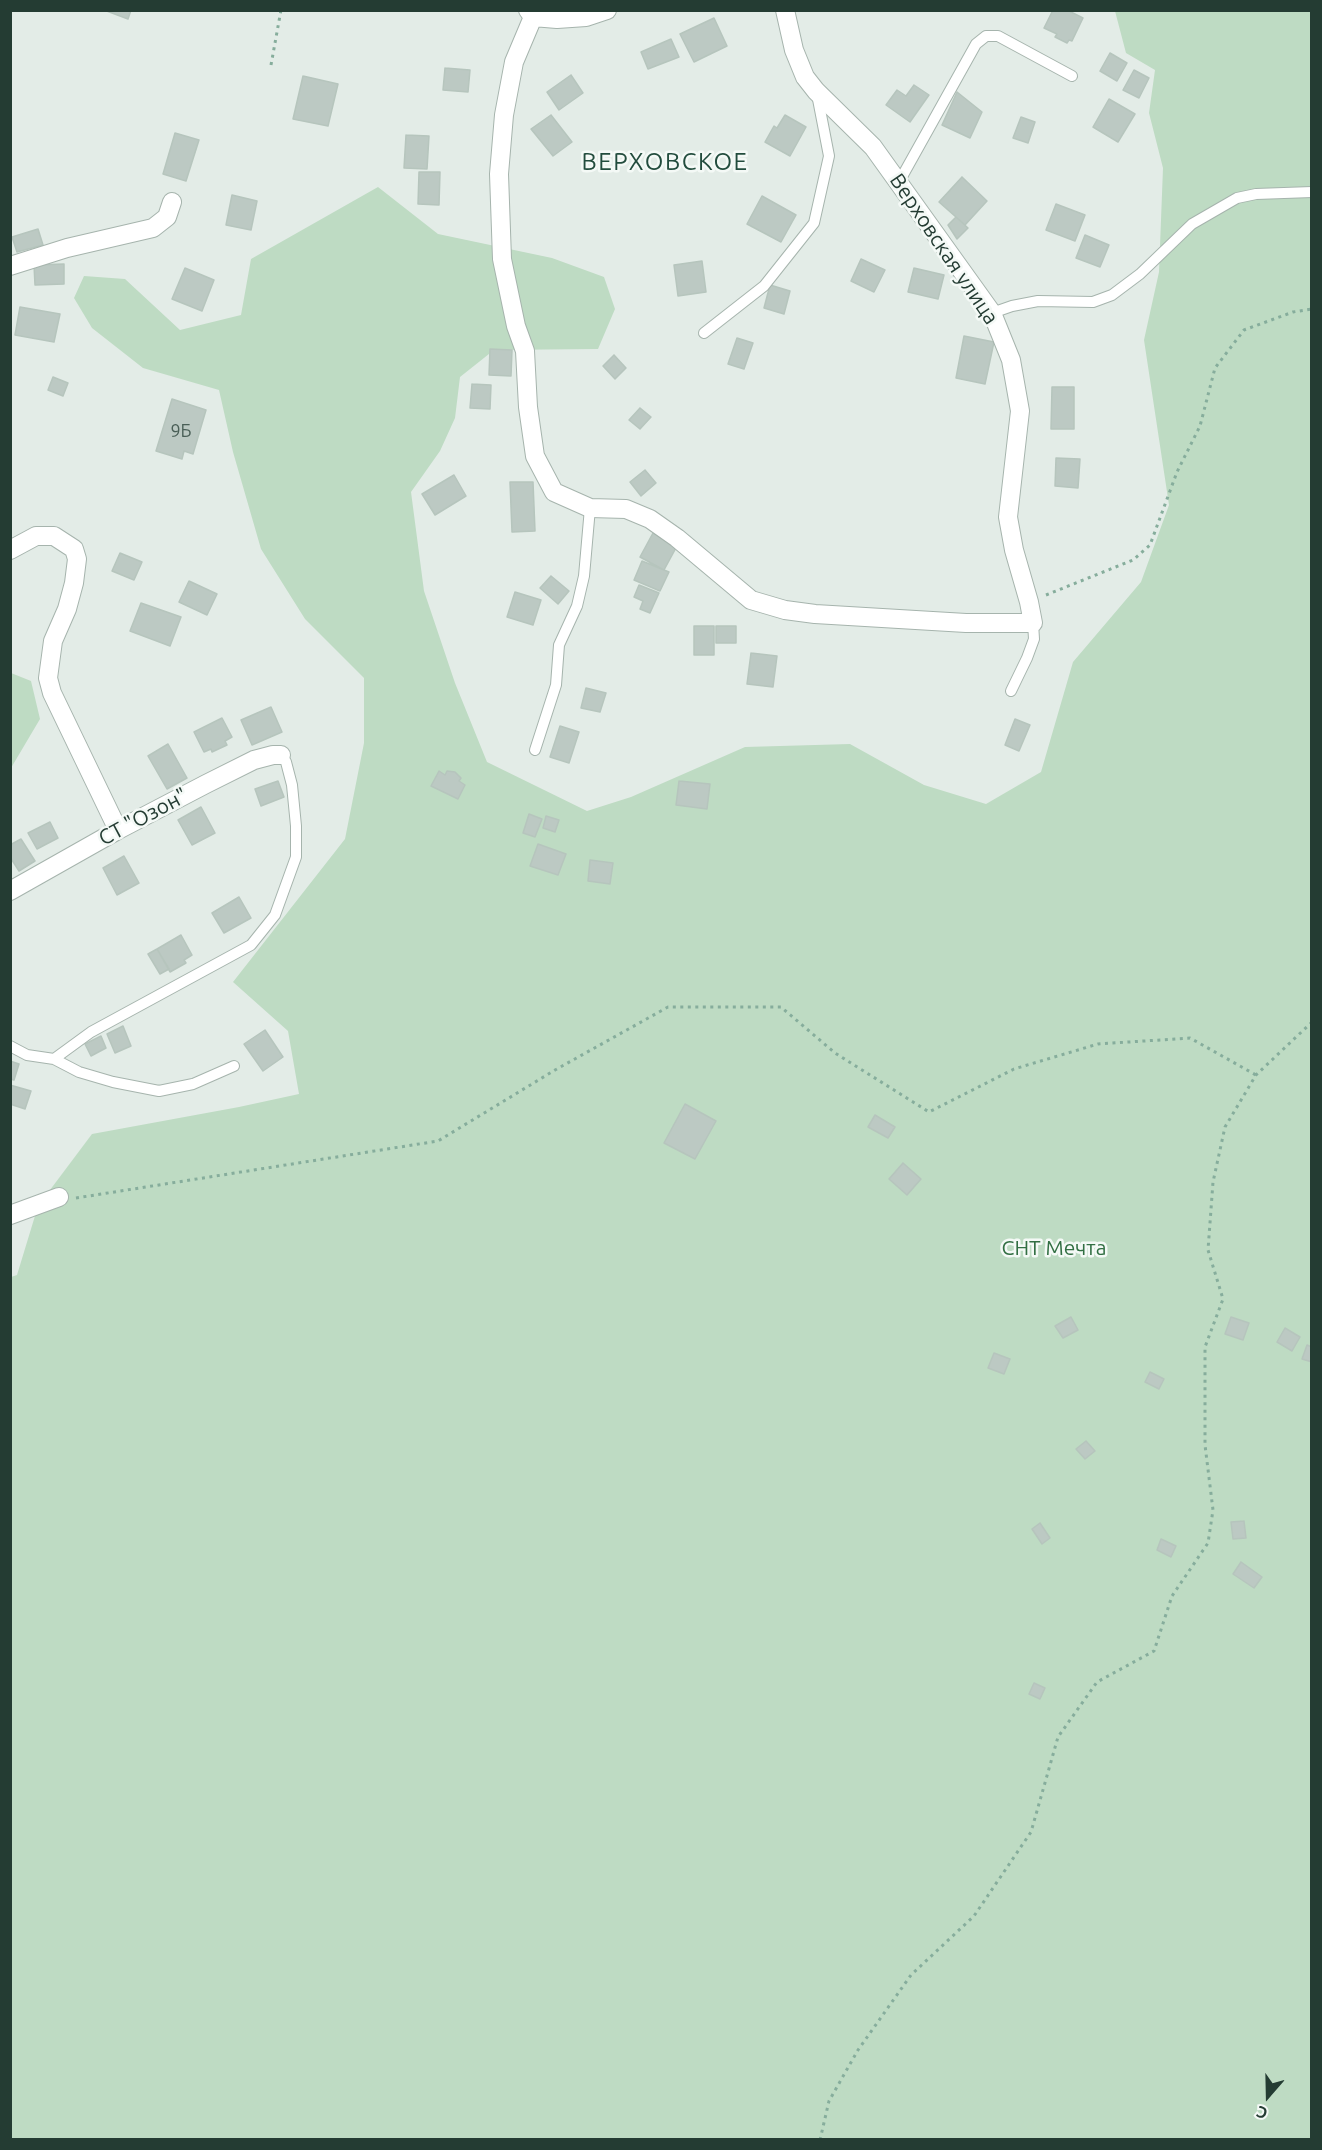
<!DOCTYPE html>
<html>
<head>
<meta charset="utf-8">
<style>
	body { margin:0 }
	#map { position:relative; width:1322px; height:2150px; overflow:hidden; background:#e3ece7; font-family:Ubuntu,sans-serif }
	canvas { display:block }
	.frame { position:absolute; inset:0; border:12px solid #243c33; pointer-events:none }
	.north { position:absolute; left:1238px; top:2066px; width:60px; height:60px; -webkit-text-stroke:4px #f4f9f6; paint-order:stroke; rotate:200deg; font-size:16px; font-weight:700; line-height:24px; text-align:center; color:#243c33 }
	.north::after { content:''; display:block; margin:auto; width:21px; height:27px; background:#243c33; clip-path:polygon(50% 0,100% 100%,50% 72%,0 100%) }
</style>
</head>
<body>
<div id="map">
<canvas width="1322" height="2150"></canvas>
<div class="frame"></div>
<div class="north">С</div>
</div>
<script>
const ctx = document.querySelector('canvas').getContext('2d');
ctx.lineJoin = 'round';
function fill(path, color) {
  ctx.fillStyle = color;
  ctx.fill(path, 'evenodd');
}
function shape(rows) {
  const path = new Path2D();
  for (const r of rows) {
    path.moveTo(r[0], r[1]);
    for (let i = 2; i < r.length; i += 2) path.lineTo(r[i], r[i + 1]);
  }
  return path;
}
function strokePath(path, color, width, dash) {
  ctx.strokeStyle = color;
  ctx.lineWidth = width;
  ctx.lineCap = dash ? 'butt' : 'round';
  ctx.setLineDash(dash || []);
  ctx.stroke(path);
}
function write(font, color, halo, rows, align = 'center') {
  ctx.font = font + ' Ubuntu,sans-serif';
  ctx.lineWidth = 5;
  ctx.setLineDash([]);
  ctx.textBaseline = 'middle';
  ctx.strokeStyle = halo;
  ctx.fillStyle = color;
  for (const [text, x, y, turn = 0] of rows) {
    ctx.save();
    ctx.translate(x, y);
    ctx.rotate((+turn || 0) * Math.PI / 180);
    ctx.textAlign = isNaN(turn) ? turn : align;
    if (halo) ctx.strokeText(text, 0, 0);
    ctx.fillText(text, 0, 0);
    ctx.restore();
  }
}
fill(shape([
	[1115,11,1311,11,1311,2139,11,2140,11,1277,17,1275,38,1206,92,1134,239,1107,299,1094,288,1031,233,982,345,839,364,743,364,678,305,619,261,549,233,452,219,390,143,368,92,328,74,298,84,276,125,279,180,330,241,315,251,259,378,187,438,234,552,258,604,277,615,309,598,349,494,350,460,377,455,418,440,451,411,492,424,591,455,683,487,762,587,811,631,797,745,747,850,744,924,785,986,804,1041,772,1073,662,1141,582,1169,505,1144,340,1159,272,1163,168,1149,113,1155,70,1126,53],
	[11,673,31,681,40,719,11,768]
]), '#bedbc3');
const building = shape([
	[104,10,131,10,128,19,104,10],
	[1053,10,1067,10,1083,18,1072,41,1069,40,1067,43,1055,37,1057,34,1044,28,1053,10],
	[714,18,727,46,694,62,680,34,714,18],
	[671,39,679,57,648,69,641,52,671,39],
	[1110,53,1127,63,1117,81,1100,71,1110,53],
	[445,68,470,70,468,92,443,90,445,68],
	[1134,70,1149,78,1139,98,1123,90,1134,70],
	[571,75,583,93,559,110,547,92,571,75],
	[303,76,338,84,328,126,293,119,303,76],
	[914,85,929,95,910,122,886,105,897,90,906,96,914,85],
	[957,92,982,112,970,138,942,125,957,92],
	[1109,99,1135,114,1118,142,1093,127,1109,99],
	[551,115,572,142,553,156,531,129,551,115],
	[785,115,806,127,790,156,765,142,774,126,777,128,785,115],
	[1021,117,1035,122,1028,143,1013,138,1021,117],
	[175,133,199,140,186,181,163,174,175,133],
	[406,135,429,136,427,169,404,168,406,135],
	[419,172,440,172,439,205,418,204,419,172],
	[962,177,987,201,965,225,939,202,962,177],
	[232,195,257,201,251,230,226,225,232,195],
	[762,196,796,215,781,242,747,224,762,196],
	[1056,204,1085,215,1075,241,1046,230,1056,204],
	[956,217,968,228,957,239,948,225,956,217],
	[38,229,43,245,17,252,12,237,38,229],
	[1085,235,1109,245,1100,267,1076,258,1085,235],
	[861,259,885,270,874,292,851,281,861,259],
	[702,261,706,292,678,296,674,265,702,261],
	[64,264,64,284,35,285,34,265,64,264],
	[185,268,214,280,202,311,172,299,185,268],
	[914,268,944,275,938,299,908,292,914,268],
	[770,285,790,291,784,314,764,308,770,285],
	[20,307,60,314,54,342,15,335,20,307],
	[964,336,994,342,985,384,956,378,964,336],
	[737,338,753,343,744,369,728,364,737,338],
	[490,349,512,350,511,376,489,375,490,349],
	[614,355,626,368,615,379,603,366,614,355],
	[53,377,68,383,63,396,48,390,53,377],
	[472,384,491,385,490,409,470,408,472,384],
	[1052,387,1074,387,1074,429,1051,429,1052,387],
	[172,399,206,410,193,454,184,451,182,459,156,451,172,399],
	[640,408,651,417,640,429,629,420,640,408],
	[1056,458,1080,459,1078,488,1055,486,1056,458],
	[645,470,656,483,641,496,630,482,645,470],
	[454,475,466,496,435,515,422,494,454,475],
	[510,482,533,482,535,531,512,532,510,482],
	[653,533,677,546,664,570,640,557,653,533],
	[120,553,142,562,134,580,112,571,120,553],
	[642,561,669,572,660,591,634,580,642,561],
	[551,576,569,591,558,604,540,588,551,576],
	[189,581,217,594,207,615,179,602,189,581],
	[639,585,659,593,650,613,640,609,643,601,634,597,639,585],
	[515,592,541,600,533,625,507,617,515,592],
	[141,603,181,617,170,646,130,631,141,603],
	[694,626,714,626,714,655,694,655,694,626],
	[716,626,736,626,736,643,716,643,716,626],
	[751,653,777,656,773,687,747,684,751,653],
	[586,688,606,693,600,712,581,708,586,688],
	[271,707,282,732,252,745,241,720,271,707],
	[222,718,232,737,225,741,227,745,212,752,211,749,204,752,194,732,222,718],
	[1015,719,1030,725,1019,751,1005,745,1015,719],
	[560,726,579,732,569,763,550,757,560,726],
	[168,744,187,778,167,789,148,756,168,744],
	[439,771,445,775,447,771,455,772,461,778,459,781,465,785,458,799,431,786,439,771],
	[278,781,284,797,261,806,255,789,278,781],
	[679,781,710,784,707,809,676,805,679,781],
	[201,807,215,833,192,845,178,820,201,807],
	[529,814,542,819,535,837,523,833,529,814],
	[546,816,559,820,555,832,543,828,546,816],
	[50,822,58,838,37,849,28,833,50,822],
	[21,839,35,861,19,871,10,857,10,845,21,839],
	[538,844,566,854,558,875,530,866,538,844],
	[124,856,139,883,117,895,103,868,124,856],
	[590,860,613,863,610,884,588,881,590,860],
	[239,897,251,918,224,933,212,913,239,897],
	[181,935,192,955,184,960,186,963,170,972,157,949,181,935],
	[157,949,169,969,160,974,148,954,157,949],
	[123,1026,131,1046,115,1053,107,1034,123,1026],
	[265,1030,283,1057,263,1071,244,1044,265,1030],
	[101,1036,106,1048,91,1056,85,1044,101,1036],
	[10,1061,19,1064,14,1080,10,1079,10,1061],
	[10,1085,31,1091,25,1109,10,1104,10,1085],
	[685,1104,716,1121,695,1159,664,1143,685,1104],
	[875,1115,895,1127,888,1138,868,1127,875,1115],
	[903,1163,921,1179,907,1195,889,1179,903,1163],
	[1071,1317,1078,1330,1063,1338,1055,1326,1071,1317],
	[1231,1317,1249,1323,1243,1340,1225,1334,1231,1317],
	[1285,1328,1300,1337,1292,1351,1277,1342,1285,1328],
	[1307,1345,1312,1347,1312,1362,1302,1359,1307,1345],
	[994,1353,1010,1359,1004,1374,988,1368,994,1353],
	[1150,1372,1164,1379,1159,1389,1145,1382,1150,1372],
	[1086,1441,1095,1451,1085,1459,1076,1449,1086,1441],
	[1244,1521,1246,1538,1233,1539,1231,1522,1244,1521],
	[1040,1523,1050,1538,1042,1544,1032,1529,1040,1523],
	[1161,1539,1176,1546,1171,1557,1157,1550,1161,1539],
	[1241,1562,1262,1577,1254,1588,1233,1574,1241,1562],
	[1034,1683,1045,1688,1040,1699,1029,1694,1034,1683]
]);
fill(building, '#bcc9c3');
strokePath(building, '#b6c5bd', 1.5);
const service = shape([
	[899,182,976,44,986,36,998,36,1072,76],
	[992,313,1012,306,1038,301,1093,302,1112,295,1140,274,1192,224,1237,198,1256,194,1312,192],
	[704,333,764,286,814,223,829,156,817,94],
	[1011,691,1027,658,1034,639,1033,623],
	[535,750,556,685,559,645,577,606,584,576,590,508],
	[10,1046,27,1055,54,1059,91,1032,251,945,275,915,296,857,296,826,292,785,286,762,281,755],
	[54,1059,79,1072,113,1082,159,1091,193,1084,234,1066]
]);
const minor = shape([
	[528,10,533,17,557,19,586,17,607,10],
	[533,17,514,62,504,115,499,174,502,259,516,326,525,351,528,407,535,456,554,492,590,508,626,509,650,519,677,538,751,600,785,610,815,614,966,623,1033,623,1029,602,1014,550,1008,517,1020,411,1011,360,992,313,873,147,816,91,805,77,794,50,785,10],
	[10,266,67,248,153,228,167,217,172,202],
	[10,550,36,536,54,536,74,549,77,559,74,583,67,609,53,641,48,678,52,693,118,830],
	[10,891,118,830,206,784,254,760,273,755,281,755],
	[10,1215,59,1197]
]);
strokePath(service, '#a6b4ad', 12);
strokePath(minor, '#a6b4ad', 20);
strokePath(shape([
	[271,65,281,10],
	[1046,595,1133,560,1150,545,1177,472,1200,426,1215,368,1244,330,1293,312,1312,309],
	[76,1198,438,1141,555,1070,668,1007,781,1007,835,1053,929,1112,1014,1069,1098,1044,1190,1038,1256,1075],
	[820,2140,829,2101,858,2050,911,1975,974,1916,1031,1832,1058,1737,1097,1682,1154,1651,1172,1596,1208,1543,1213,1510,1205,1445,1205,1347,1223,1299,1208,1250,1213,1182,1225,1127,1256,1075,1312,1022]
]), '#86ad9c', 3, [3, 4.5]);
strokePath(service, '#fff', 10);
strokePath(minor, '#fff', 18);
write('18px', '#4a5f57', null, [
	["9Б",181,431]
]);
write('21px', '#243c33', '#f4f9f6', [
	["Верховская улица",944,249,56],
	["СТ \"Озон\"",143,817,-28]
]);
write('21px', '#326f43', '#f4f9f6', [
	["СНТ Мечта",1054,1248]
]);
ctx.letterSpacing = '1.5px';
write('24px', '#224c3d', '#f4f9f6', [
	["ВЕРХОВСКОЕ",665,162]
]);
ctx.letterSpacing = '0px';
</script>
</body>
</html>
